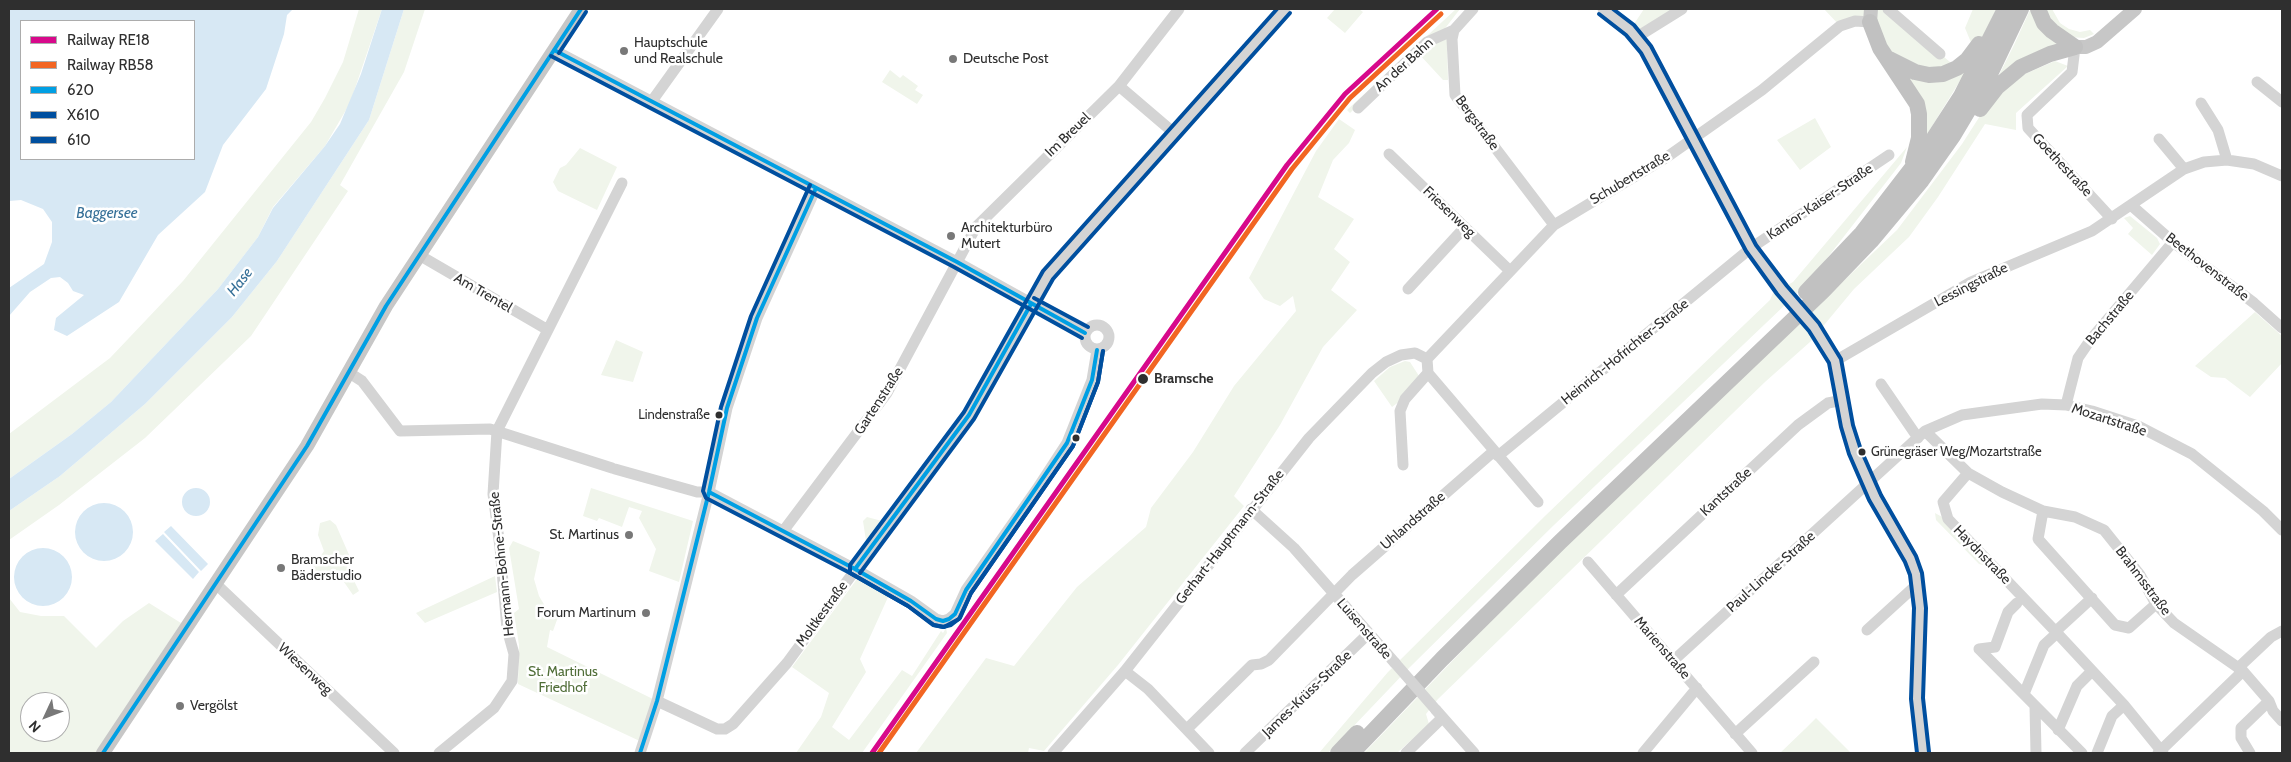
<!DOCTYPE html>
<html>
<head>
<meta charset="utf-8">
<style>
	body { margin:0 }
	#map { position:relative; width:2291px; height:762px; overflow:hidden; background:#fff; font-family:Cabin,sans-serif }
	canvas { display:block }
	.frame { position:absolute; inset:0; border:10px solid #2f2f2f; pointer-events:none }
	.legend { position:absolute; left:20px; top:20px; width:175px; height:140px; box-sizing:border-box; background:#fff; border:1px solid #acacac; margin:0; padding:6px 9px; list-style:none; font-size:15px; color:#2f2f2f }
	.legend li { display:flex; align-items:center; gap:10px; height:25px }
	.legend b { width:25px; border:1px solid #acacac }
	.north { position:absolute; left:20px; top:692px; width:50px; height:50px; box-sizing:border-box; background:#fff; border:1px solid #acacac; border-radius:50%; rotate:227deg; font-size:14px; font-weight:700; line-height:20px; text-align:center; color:#2f2f2f }
	.north::after { content:''; display:block; margin:auto; width:18px; height:22px; background:#787878; clip-path:polygon(50% 0,100% 100%,50% 72%,0 100%) }
</style>
</head>
<body>
<div id="map">
<canvas width="2291" height="762"></canvas>
<div class="frame"></div>
<ul class="legend">
<li><b style="height:6px;background:#d7098b"></b>Railway RE18</li>
<li><b style="height:6px;background:#f26522"></b>Railway RB58</li>
<li><b style="height:6px;background:#009fe3"></b>620</li>
<li><b style="height:6px;background:#004f9f"></b>X610</li>
<li><b style="height:6px;background:#004f9f"></b>610</li>
</ul>
<div class="north">N</div>
</div>
<script>
const ctx = document.querySelector('canvas').getContext('2d');
ctx.lineJoin = 'round';
function fill(path, color) {
  ctx.fillStyle = color;
  ctx.fill(path, 'evenodd');
}
function shape(rows) {
  const path = new Path2D();
  for (const r of rows) {
    if (r.length === 3) {
      path.moveTo(r[0] + r[2], r[1]);
      path.arc(r[0], r[1], r[2], 0, 2 * Math.PI);
      continue;
    }
    path.moveTo(r[0], r[1]);
    for (let i = 2; i < r.length; i += 2) path.lineTo(r[i], r[i + 1]);
  }
  return path;
}
function strokePath(path, color, width, dash) {
  ctx.strokeStyle = color;
  ctx.lineWidth = width;
  ctx.lineCap = dash ? 'butt' : 'round';
  ctx.setLineDash(dash || []);
  ctx.stroke(path);
}
function write(font, color, halo, rows, align = 'center') {
  ctx.font = font + ' Cabin,sans-serif';
  ctx.lineWidth = 5;
  ctx.setLineDash([]);
  ctx.textBaseline = 'middle';
  ctx.strokeStyle = halo;
  ctx.fillStyle = color;
  for (const [text, x, y, turn = 0] of rows) {
    ctx.save();
    ctx.translate(x, y);
    ctx.rotate((+turn || 0) * Math.PI / 180);
    ctx.textAlign = isNaN(turn) ? turn : align;
    if (halo) ctx.strokeText(text, 0, 0);
    ctx.fillText(text, 0, 0);
    ctx.restore();
  }
}
fill(shape([
	[359,9,382,9,350,103,325,146,273,207,258,237,218,289,111,402,72,434,9,479,9,434,110,358,183,281,311,122,325,98,343,62],
	[404,9,425,9,404,72,340,185,348,191,251,336,145,438,59,505,9,540,9,511,60,476,145,404,232,317,277,261,369,120],
	[1335,9,1359,9,1363,12,1345,33,1327,18],
	[1456,9,1460,9,1443,31,1428,38,1350,113,1347,110],
	[1644,9,1682,9,1637,37,1630,30],
	[1824,9,1888,9,1957,68,1901,66,1870,22,1840,26],
	[1973,9,1997,9,1975,52,1965,28],
	[2045,9,2052,9,2060,23,2069,29,2080,32,2090,30,2094,34,2084,38,2069,37,2058,30],
	[2030,10,2064,44,1999,75,2014,45],
	[1447,39,1448,80,1443,80,1419,54,1432,43],
	[2055,61,2068,66,2016,113,2016,130,1985,124,1938,197,1909,237,1854,289,1810,342,1765,382,1438,699,1426,714,1429,724,1397,753,1364,753,1534,576,1897,230,1962,144,1987,105,2011,80],
	[890,70,900,78,903,75,918,86,915,90,923,95,917,104,882,82],
	[1902,71,1966,71,1926,136],
	[1815,118,1831,147,1800,170,1777,140],
	[1339,119,1355,130,1349,143,1333,160,1318,197,1354,219,1334,249,1350,262,1331,290,1357,310,1323,347,1280,425,1234,496,1244,506,1118,665,1044,751,1029,748,1028,753,916,753,986,658,1014,666,1077,587,1146,527,1151,508,1193,452,1234,386,1296,311,1293,296,1280,306,1264,299,1249,278,1316,151],
	[1907,147,1901,163,1807,284,1554,525,1410,667,1328,753,1319,753,1388,672,1546,515,1770,300,1773,293,1793,282],
	[580,148,617,167,597,210,558,191,553,182,560,168,566,165],
	[2130,216,2157,238,2160,244,2152,255,2128,234,2133,228,2124,218],
	[2255,312,2282,336,2282,363,2250,397,2225,378,2211,377,2195,366],
	[616,340,643,352,633,382,601,375],
	[1405,361,1410,362,1419,376,1400,401,1392,407,1374,381,1390,367],
	[591,488,693,521,679,582,649,571,656,549,639,518,642,511,629,507,622,527,599,518,597,521,583,516],
	[1935,513,1944,518,1985,562,1983,565,1979,564,1936,520],
	[867,517,882,521,866,541,863,521],
	[330,520,336,525,350,557,344,560,359,591,353,595,337,572,318,577,312,569,324,551,318,535,320,523],
	[513,541,540,552,534,579,539,596,548,611,558,617,553,631,550,630,547,647,657,701,644,743,518,684,519,645,514,613,519,609,509,548],
	[495,576,497,592,425,623,416,613],
	[857,579,889,595,860,659,866,672,832,727,849,740,902,670,912,676,941,631,943,633,946,628,947,633,862,753,796,753,821,717,829,693,792,667],
	[9,598,20,612,41,616,64,616,96,648,123,621,149,603,181,623,96,753,9,753],
	[30,702,60,702,60,732,30,732],
	[1816,718,1851,753,1780,753,1805,729]
]), '#f0f5eb');
fill(shape([
	[9,9,293,9,287,15,284,34,266,89,223,145,205,192,158,235,119,302,67,336,54,330,56,318,84,295,73,291,68,283,60,277,51,278,30,292,9,316,9,288,44,264,52,242,52,222,43,209,21,200,9,201],
	[194,21,194,159,21,159,21,21],
	[382,9,404,9,369,120,277,261,232,317,145,404,60,476,9,511,9,479,72,434,111,402,218,289,258,237,273,208,325,146,340,124,361,74],
	[196,502,14],
	[104,532,29],
	[171,526,208,564,201,571,164,532],
	[163,534,199,572,193,579,155,541],
	[43,577,29]
]), '#d7e8f4');
strokePath(shape([
	[1473,9,1454,30,1452,39,1455,95,1554,225],
	[1603,9,1630,30,1646,49,1751,248,1782,290],
	[1888,9,1940,54],
	[1637,37,1682,9],
	[2075,47,2072,72,2027,115,2028,128,2112,219],
	[554,50,957,262,1085,333],
	[2257,82,2282,102],
	[1119,86,1174,133],
	[652,101,718,9],
	[2201,103,2218,130,2227,160,2254,164,2282,176],
	[1358,108,1427,42,1454,30],
	[2159,139,2184,169],
	[1389,154,1509,270],
	[2132,206,2173,242,2254,303,2282,328],
	[419,255,548,330],
	[1408,289,1465,227],
	[1097,337,12],
	[1814,327,1835,361,1847,426,1855,452,1875,498,1911,559,1916,574,1920,608,1917,698,1923,753],
	[1427,359,1554,225,1667,157,1762,90,1840,26,1855,21,1870,22],
	[1427,359,1428,373,1538,502],
	[1835,361,1971,282,2092,231,2184,169,2204,162,2227,160],
	[348,372,362,381,400,431,490,429,612,468],
	[1881,384,1918,438],
	[2066,405,2078,358,2091,339,2173,242],
	[1925,431,1968,473,2002,492,2043,511,2075,517,2104,530,2140,575,2156,604,2174,623,2243,671,2269,701,2273,711,2282,721],
	[1498,456,1751,248,1889,155],
	[1403,465,1400,411,1405,399,1428,373],
	[615,469,697,492,709,492,855,569,911,601,936,619,943,621,949,619,955,614,966,590,1037,489,1067,443,1092,380,1097,350],
	[1968,473,1943,502,1948,519,2057,633,2124,705,2163,753],
	[1251,509,1294,548,1395,663],
	[2043,511,2038,539,2115,625,2129,628,2156,604],
	[784,530,887,393,976,227,1119,86,1179,9],
	[1588,562,1752,753],
	[216,584,394,753],
	[1616,595,1798,425,1828,403,1843,400],
	[1867,630,1912,589,1918,586],
	[2056,631,2092,598],
	[1979,649,2082,753],
	[1979,649,1995,647,2008,612,2017,603],
	[1674,660,1925,431,1962,415,2042,404,2066,405,2092,411,2138,426,2192,454,2263,511,2282,530],
	[2238,668,2271,637,2282,631],
	[1125,671,1148,689,1209,753],
	[2024,694,2044,645,2057,633],
	[657,701,717,729,725,729,733,724,787,663,969,415,1048,275,1285,9],
	[2035,706,2036,753],
	[1436,710,1474,753],
	[1187,729,1252,665,1261,664,1269,660,1352,575,1494,451],
	[2058,730,2077,686,2092,671],
	[1735,734,1814,662],
	[439,753,494,708,512,681,514,654,507,629,500,547,493,494,497,431,622,183],
	[640,753,657,701,709,492,727,408,757,318,816,188],
	[1053,753,1125,671,1309,438,1372,373,1386,362,1401,355,1415,353,1427,359],
	[1245,753,1368,634],
	[1406,753,1442,718],
	[1643,753,1697,688],
	[2097,753,2112,716,2124,705],
	[2158,753,2243,671],
	[2250,753,2241,738,2241,728,2269,701]
]), '#d4d4d4', 11);
strokePath(shape([
	[1870,22,1871,9],
	[2075,47,2086,47,2097,42,2135,9],
	[103,753,307,446,386,306,581,9]
]), '#c7c7c7', 14);
strokePath(shape([
	[2038,9,2044,23,2052,31,2075,47],
	[1870,22,1880,48,1917,104,1919,114,1919,138,1913,162],
	[1889,59,1915,72,1929,75,1943,74,1957,68,1967,60,1979,44],
	[1980,109,1997,87,2021,67,2050,54,2075,47],
	[1806,292,1862,233,1926,150,1961,96,2005,9],
	[1338,753,1357,733],
	[1352,753,1442,659,1560,542,1823,291,1871,241,1922,180,1953,136,1990,74,2021,9]
]), '#c1c1c1', 16);
strokePath(shape([
	[1782,290,1814,327],
	[1395,663,1436,710]
]), '#d4d4d4', 11);
strokePath(shape([
	[554,50,957,262,1085,333],
	[709,492,855,569,911,601,936,619,943,621,949,619,955,614,966,590,1067,443,1092,380,1097,350],
	[855,569,969,415,1031,304],
	[103,753,307,446,386,306,581,9],
	[640,753,657,701,709,492,727,408,757,318,816,188]
]), '#009fe3', 4);
strokePath(shape([
	[1599,14,1626,35,1641,53,1746,251,1777,294,1809,331,1829,363,1841,427,1849,454,1869,500,1905,562,1910,575,1914,608,1911,699,1917,753],
	[559,53,586,12],
	[551,56,954,267,1082,338],
	[810,185,751,316,721,407,703,491,706,498,852,574,908,606,933,625,943,627,951,625,960,618,971,593,1073,446,1098,382,1103,351],
	[860,573,974,419,1053,279,1290,13]
]), '#004f9f', 4);
strokePath(shape([
	[1613,9,1634,25,1651,46,1756,245,1787,286,1819,323,1841,359,1853,425,1861,450,1881,495,1916,556,1922,573,1926,608,1923,698,1929,752],
	[1034,298,1088,327],
	[1103,351,1098,382,1073,446,971,593,959,619,944,627,934,625,908,606,850,573,850,565,964,412,1043,271,1277,9]
]), '#004f9f', 4);
strokePath(shape([
	[872,753,1287,165,1345,94,1437,9]
]), '#d7098b', 5);
strokePath(shape([
	[879,753,1292,169,1350,98,1441,14]
]), '#f26522', 5);
for (const [x, y, r, color] of [
	[624,51,5,"#787878"],
	[953,59,5,"#787878"],
	[951,236,5,"#787878"],
	[1143,379,6,"#2f2f2f"],
	[719,415,4.5,"#2f2f2f"],
	[1076,438,4.5,"#2f2f2f"],
	[1862,452,4.5,"#2f2f2f"],
	[629,535,5,"#787878"],
	[281,568,5,"#787878"],
	[646,613,5,"#787878"],
	[180,706,5,"#787878"]
]) {
  const dot = new Path2D();
  dot.arc(x, y, r, 0, 2 * Math.PI);
  ctx.fillStyle = color;
  ctx.fill(dot);
  strokePath(dot, '#fff', 2);
}
write('13px', '#2f2f2f', '#fff', [
	["Lindenstraße",710,415],
	["Grünegräser Weg/Mozartstraße",1871,452,"left"]
], 'right');
write('14px', '#2f2f2f', '#fff', [
	["Hauptschule",634,43],
	["und Realschule",634,59],
	["Deutsche Post",963,59],
	["Architekturbüro",961,228],
	["Mutert",961,244],
	["St. Martinus",619,535,"right"],
	["Bramscher",291,560],
	["Bäderstudio",291,576],
	["Forum Martinum",636,613,"right"],
	["Vergölst",190,706]
], 'left');
write('14px', '#2f2f2f', '#fff', [
	["An der Bahn",1404,65,-42],
	["Bergstraße",1477,123,54],
	["Im Breuel",1068,135,-44],
	["Goethestraße",2062,165,47],
	["Schubertstraße",1630,178,-31],
	["Kantor-Kaiser-Straße",1820,202,-34],
	["Friesenweg",1449,212,44],
	["Beethovenstraße",2207,267,38],
	["Lessingstraße",1971,285,-27],
	["Am Trentel",483,293,30],
	["Bachstraße",2110,318,-50],
	["Heinrich-Hofrichter-Straße",1625,352,-39],
	["Gartenstraße",879,401,-57],
	["Mozartstraße",2109,420,18],
	["Kantstraße",1726,492,-43],
	["Uhlandstraße",1413,521,-41],
	["Gerhart-Hauptmann-Straße",1230,537,-52],
	["Haydnstraße",1982,555,46],
	["Hermann-Bohne-Straße",502,564,-96],
	["Paul-Lincke-Straße",1771,572,-42],
	["Brahmsstraße",2143,581,53],
	["Moltkestraße",822,614,-54],
	["Luisenstraße",1364,629,49],
	["Marienstraße",1662,648,49],
	["Wiesenweg",305,669,43],
	["James-Krüss-Straße",1307,694,-44]
]);
write('bold 14px', '#2f2f2f', '#fff', [
	["Bramsche",1154,379]
], 'left');
write('14px', '#506e38', '#fff', [
	["St. Martinus",563,672],
	["Friedhof",563,688]
]);
write('italic 15px', '#367098', '#fff', [
	["Baggersee",107,214],
	["Hase",240,282,-52]
]);
</script>
</body>
</html>
